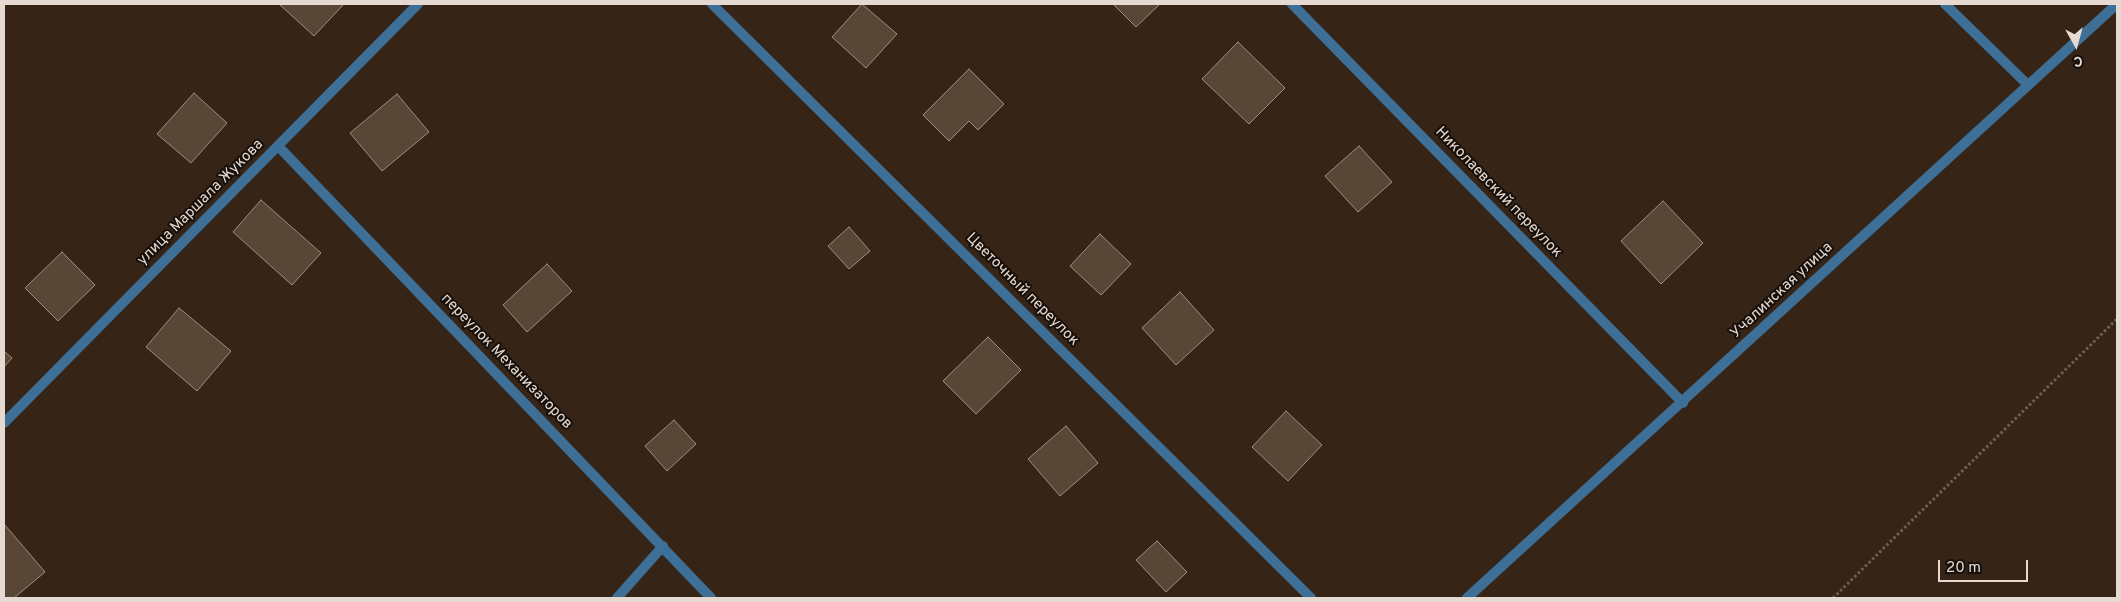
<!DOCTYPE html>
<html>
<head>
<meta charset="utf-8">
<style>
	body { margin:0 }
	#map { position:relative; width:2121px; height:602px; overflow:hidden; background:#362417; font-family:Overpass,sans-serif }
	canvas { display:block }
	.frame { position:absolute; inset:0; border:5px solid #e5d9d1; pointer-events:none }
	.north { position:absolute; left:2051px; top:20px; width:50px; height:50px; -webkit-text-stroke:4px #170f0a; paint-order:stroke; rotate:173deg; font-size:14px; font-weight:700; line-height:20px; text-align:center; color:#e5d9d1 }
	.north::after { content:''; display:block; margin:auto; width:18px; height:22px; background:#e5d9d1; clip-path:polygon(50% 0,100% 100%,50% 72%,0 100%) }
	.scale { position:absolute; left:1938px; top:560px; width:90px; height:22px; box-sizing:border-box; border:2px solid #e5d9d1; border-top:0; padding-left:6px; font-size:15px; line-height:18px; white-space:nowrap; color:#e5d9d1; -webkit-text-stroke:4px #170f0a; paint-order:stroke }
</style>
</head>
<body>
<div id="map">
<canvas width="2121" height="602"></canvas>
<div class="frame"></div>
<div class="north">С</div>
<div class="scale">20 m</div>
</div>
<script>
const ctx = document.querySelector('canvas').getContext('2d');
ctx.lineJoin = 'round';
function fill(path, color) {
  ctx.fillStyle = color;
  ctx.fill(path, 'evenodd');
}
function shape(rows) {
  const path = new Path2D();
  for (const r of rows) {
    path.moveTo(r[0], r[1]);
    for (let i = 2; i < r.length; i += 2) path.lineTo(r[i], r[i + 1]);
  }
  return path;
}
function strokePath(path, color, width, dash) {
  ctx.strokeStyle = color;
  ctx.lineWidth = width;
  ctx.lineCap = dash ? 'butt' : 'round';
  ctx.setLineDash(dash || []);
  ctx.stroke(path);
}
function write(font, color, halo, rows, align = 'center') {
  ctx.font = font + ' Overpass,sans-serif';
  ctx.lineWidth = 4;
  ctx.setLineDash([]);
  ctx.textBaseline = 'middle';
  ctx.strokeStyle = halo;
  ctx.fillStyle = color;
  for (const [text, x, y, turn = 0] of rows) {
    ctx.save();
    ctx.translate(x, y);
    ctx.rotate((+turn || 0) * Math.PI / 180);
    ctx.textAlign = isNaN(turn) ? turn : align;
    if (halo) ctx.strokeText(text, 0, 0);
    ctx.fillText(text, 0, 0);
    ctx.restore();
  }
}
const building = shape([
	[279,4,344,4,314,36,279,4],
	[862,4,897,34,866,68,832,37,862,4],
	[1113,4,1160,4,1136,27,1113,4],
	[1238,42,1285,88,1249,124,1202,79,1238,42],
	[969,69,1004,104,978,130,969,121,949,141,923,115,969,69],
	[194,93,227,123,191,163,157,134,194,93],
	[397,94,429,132,382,171,350,133,397,94],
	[1359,146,1392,182,1358,212,1325,176,1359,146],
	[261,200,321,253,292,285,233,232,261,200],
	[1663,201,1703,243,1661,284,1621,241,1663,201],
	[849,227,870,251,849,269,828,246,849,227],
	[1100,234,1131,264,1101,295,1070,266,1100,234],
	[62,252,95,285,58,321,25,288,62,252],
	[547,264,572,291,527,332,503,305,547,264],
	[1180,292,1214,330,1176,365,1142,328,1180,292],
	[179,308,231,351,197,391,146,347,179,308],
	[988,337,1021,370,976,414,943,381,988,337],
	[4,351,12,358,4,367,4,351],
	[1286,411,1322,445,1288,481,1252,447,1286,411],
	[674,420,696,444,667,471,645,446,674,420],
	[1066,426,1098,463,1060,496,1028,459,1066,426],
	[4,524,45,572,14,598,4,598,4,524],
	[1157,541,1187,572,1166,592,1136,560,1157,541]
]);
fill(building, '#584737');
strokePath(building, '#a18e7c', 1);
strokePath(shape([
	[1833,598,2117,319]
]), '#706055', 3, [2.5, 2.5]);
strokePath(shape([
	[712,4,1311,598],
	[1292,4,1683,403],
	[1945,4,2028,85],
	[279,147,711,598],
	[4,423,418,4],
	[617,598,663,546],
	[1467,598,2117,4]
]), '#3d6f97', 10);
write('15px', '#e5d9d1', '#170f0a', [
	["Николаевский переулок",1498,193,46],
	["улица Маршала Жукова",201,203,-45],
	["Цветочный переулок",1022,290,45],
	["Учалинская улица",1782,291,-43],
	["переулок Механизаторов",506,362,46]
]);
</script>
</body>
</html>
